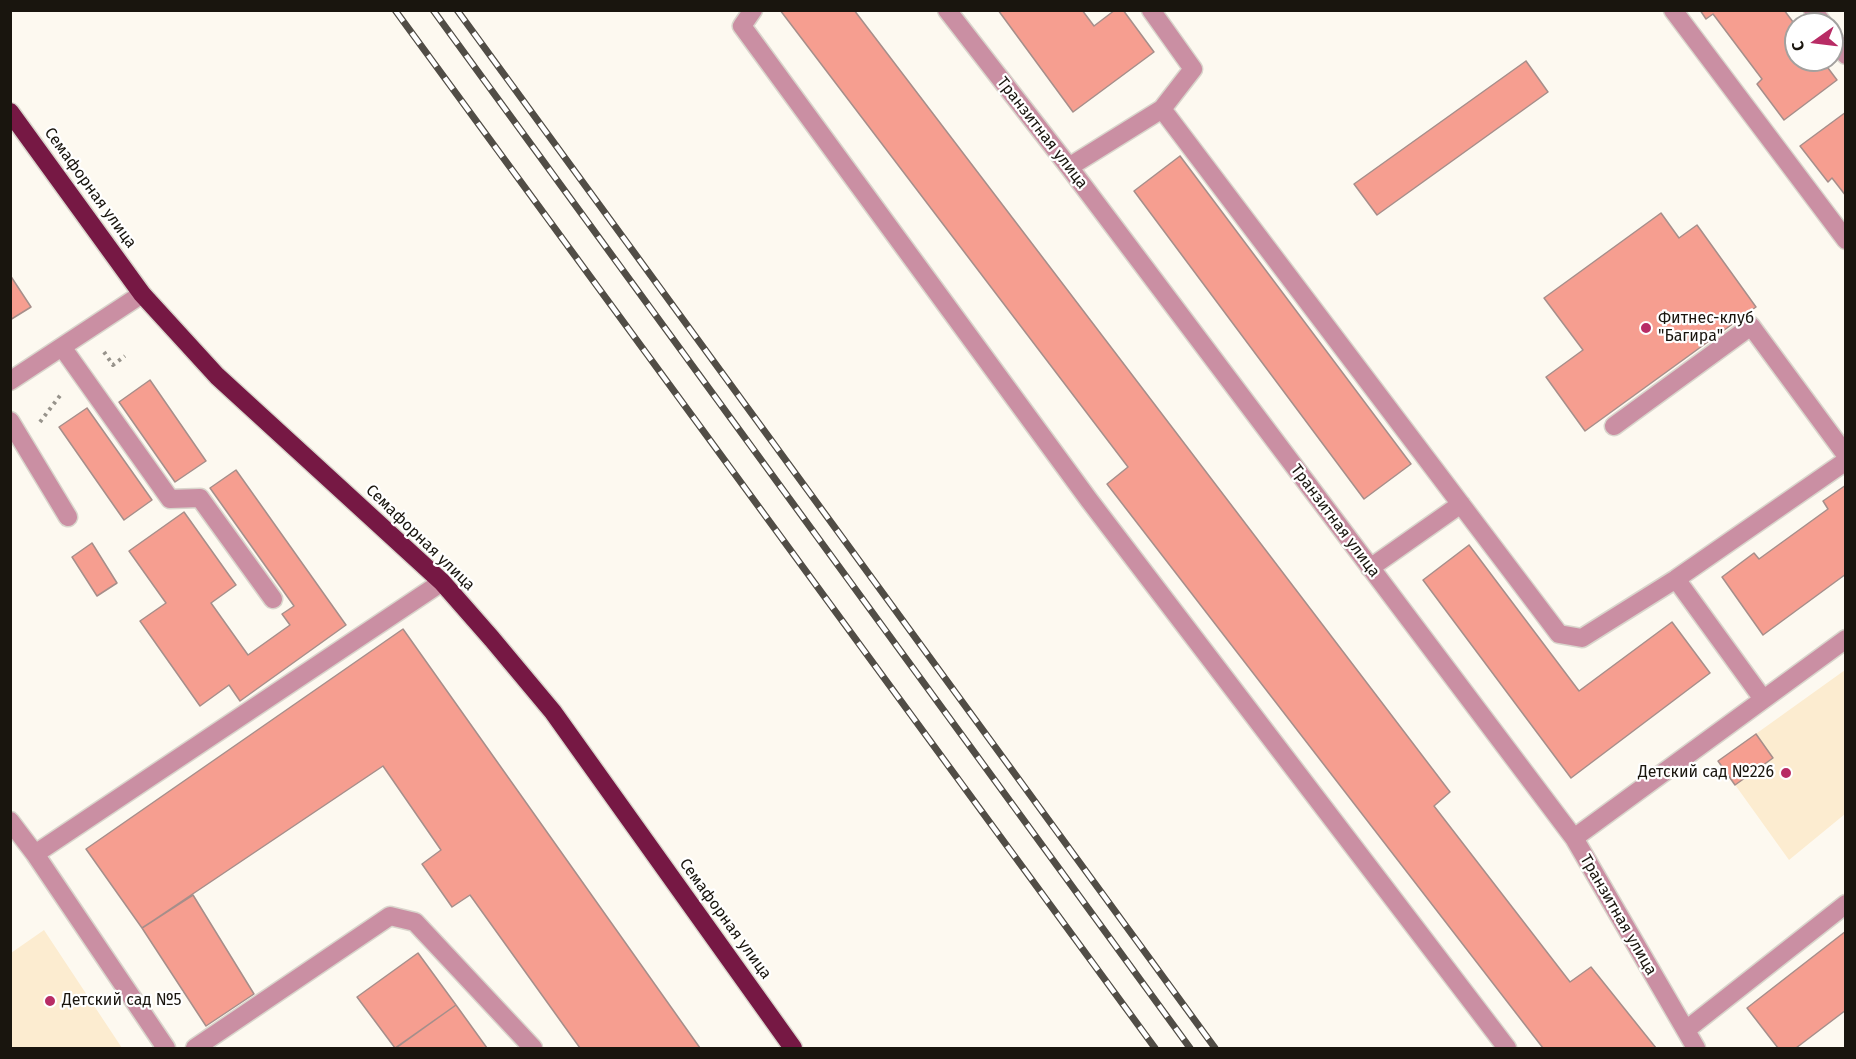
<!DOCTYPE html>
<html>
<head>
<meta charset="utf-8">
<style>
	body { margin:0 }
	#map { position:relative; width:1856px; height:1059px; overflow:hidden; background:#fdf9f0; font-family:"Fira Sans",sans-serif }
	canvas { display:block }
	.frame { position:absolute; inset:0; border:12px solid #19150e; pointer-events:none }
	.north { position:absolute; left:1784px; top:12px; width:60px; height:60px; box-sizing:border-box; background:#fff; border:2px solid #a3a19f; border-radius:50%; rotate:256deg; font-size:16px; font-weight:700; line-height:24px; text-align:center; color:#19150e }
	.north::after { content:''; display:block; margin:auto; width:21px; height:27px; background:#b82c65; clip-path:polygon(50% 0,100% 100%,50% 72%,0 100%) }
</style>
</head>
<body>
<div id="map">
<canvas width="1856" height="1059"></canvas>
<div class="frame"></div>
<div class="north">С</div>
</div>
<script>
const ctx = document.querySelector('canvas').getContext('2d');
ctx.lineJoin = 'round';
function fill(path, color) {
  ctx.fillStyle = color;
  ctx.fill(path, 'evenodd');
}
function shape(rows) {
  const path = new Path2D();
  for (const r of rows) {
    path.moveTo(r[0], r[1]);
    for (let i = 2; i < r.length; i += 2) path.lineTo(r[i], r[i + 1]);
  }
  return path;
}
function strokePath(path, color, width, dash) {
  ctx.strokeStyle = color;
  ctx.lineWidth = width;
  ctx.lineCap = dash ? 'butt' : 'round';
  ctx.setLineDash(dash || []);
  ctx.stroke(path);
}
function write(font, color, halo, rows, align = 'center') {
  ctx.font = font + ' "Fira Sans",sans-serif';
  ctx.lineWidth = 4.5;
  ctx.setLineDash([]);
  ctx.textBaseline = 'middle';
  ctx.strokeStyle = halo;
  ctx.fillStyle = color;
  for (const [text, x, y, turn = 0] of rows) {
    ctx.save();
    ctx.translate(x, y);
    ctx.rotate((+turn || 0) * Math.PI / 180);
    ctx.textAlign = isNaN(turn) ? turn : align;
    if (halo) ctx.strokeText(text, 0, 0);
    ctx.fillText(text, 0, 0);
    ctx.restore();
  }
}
fill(shape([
	[1845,670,1845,814,1789,860,1718,761],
	[44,930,122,1048,11,1048,11,953]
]), '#fcecd0');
const building = shape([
	[780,10,854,10,1450,792,1434,806,1570,982,1591,967,1656,1048,1543,1048,1107,484,1128,467,780,10],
	[998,10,1082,10,1094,26,1115,10,1123,10,1154,52,1073,112,998,10],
	[1700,10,1784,10,1796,26,1796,60,1822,60,1837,80,1784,120,1757,84,1762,79,1713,14,1706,19,1700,10],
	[1526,61,1548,92,1377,215,1354,184,1526,61],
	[1846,112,1846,196,1832,178,1828,182,1800,146,1846,112],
	[1180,156,1411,464,1364,499,1134,191,1180,156],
	[1661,213,1679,238,1697,225,1756,307,1585,431,1546,377,1583,350,1544,298,1661,213],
	[10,275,31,307,10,320,10,275],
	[150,380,206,461,175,482,119,402,150,380],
	[87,408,152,500,124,520,59,427,87,408],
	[236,470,346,625,240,701,229,685,200,706,140,621,166,603,129,551,184,512,236,585,211,603,248,655,290,625,282,614,294,606,210,488,236,470],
	[1846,485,1846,574,1763,635,1722,577,1754,553,1759,559,1828,509,1823,501,1846,485],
	[92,543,117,583,97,596,72,557,92,543],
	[1469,545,1579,691,1672,622,1710,673,1571,778,1423,580,1469,545],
	[403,629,700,1048,580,1048,470,895,452,907,422,864,441,850,383,766,142,928,86,849,403,629],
	[1756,734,1773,758,1735,785,1718,761,1756,734],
	[193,895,254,994,206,1026,142,928,193,895],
	[1846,931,1846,1010,1796,1048,1778,1048,1747,1008,1846,931],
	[418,953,456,1005,395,1048,357,997,418,953],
	[456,1005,487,1048,396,1048,456,1005]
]);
fill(building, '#f69e90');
strokePath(building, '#a68e8a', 1.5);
const minor = shape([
	[753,10,742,26,1089,500,1507,1048],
	[947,10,1069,167,1574,838,1696,1048],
	[1151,10,1193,69,1162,109,1559,634,1582,638,1676,579,1846,461],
	[1673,10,1846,240],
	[1813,10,1823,24],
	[1832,37,1846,55],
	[1069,167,1162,109],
	[62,347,170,499,200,498,273,599],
	[10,381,142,294],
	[10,421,68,517],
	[1614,426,1751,326,1846,455],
	[1370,568,1461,504],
	[1676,579,1763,699],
	[10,821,35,854],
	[1574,838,1846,639],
	[1686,1030,1846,904],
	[166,1048,35,854,442,582],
	[195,1048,390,916,415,922,533,1048]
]);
const highway = shape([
	[10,112,142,294,217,376,442,582,492,639,553,712,793,1048]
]);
strokePath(minor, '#d9d5cc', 21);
strokePath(highway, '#d9d5cc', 21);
strokePath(shape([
	[104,352,113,365,125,356],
	[40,422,62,393]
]), '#97938b', 4, [3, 4.5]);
strokePath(minor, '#ca8fa3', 18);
strokePath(highway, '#761844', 18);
const rail = shape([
	[395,10,1155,1048],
	[433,10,1190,1048],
	[457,10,1215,1048]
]);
strokePath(rail, '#514d46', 7);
strokePath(rail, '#fff', 4.5, [14]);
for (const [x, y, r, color] of [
	[1646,328,6,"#b82c65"],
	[1786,773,6,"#b82c65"],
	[50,1001,6,"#b82c65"]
]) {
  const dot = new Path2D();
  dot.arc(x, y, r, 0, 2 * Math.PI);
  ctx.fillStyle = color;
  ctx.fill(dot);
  strokePath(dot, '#fff', 2);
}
write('16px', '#19150e', '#fff', [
	["Транзитная улица",1042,133,52],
	["Семафорная улица",90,188,54],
	["Транзитная улица",1335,521,53],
	["Семафорная улица",420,538,44],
	["Транзитная улица",1618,915,60],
	["Семафорная улица",725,919,54]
]);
write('16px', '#19150e', '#fff', [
	["Фитнес-клуб",1658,319],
	["\"Багира\"",1658,337],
	["Детский сад №226",1774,773,"right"],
	["Детский сад №5",62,1001]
], 'left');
</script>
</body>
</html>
